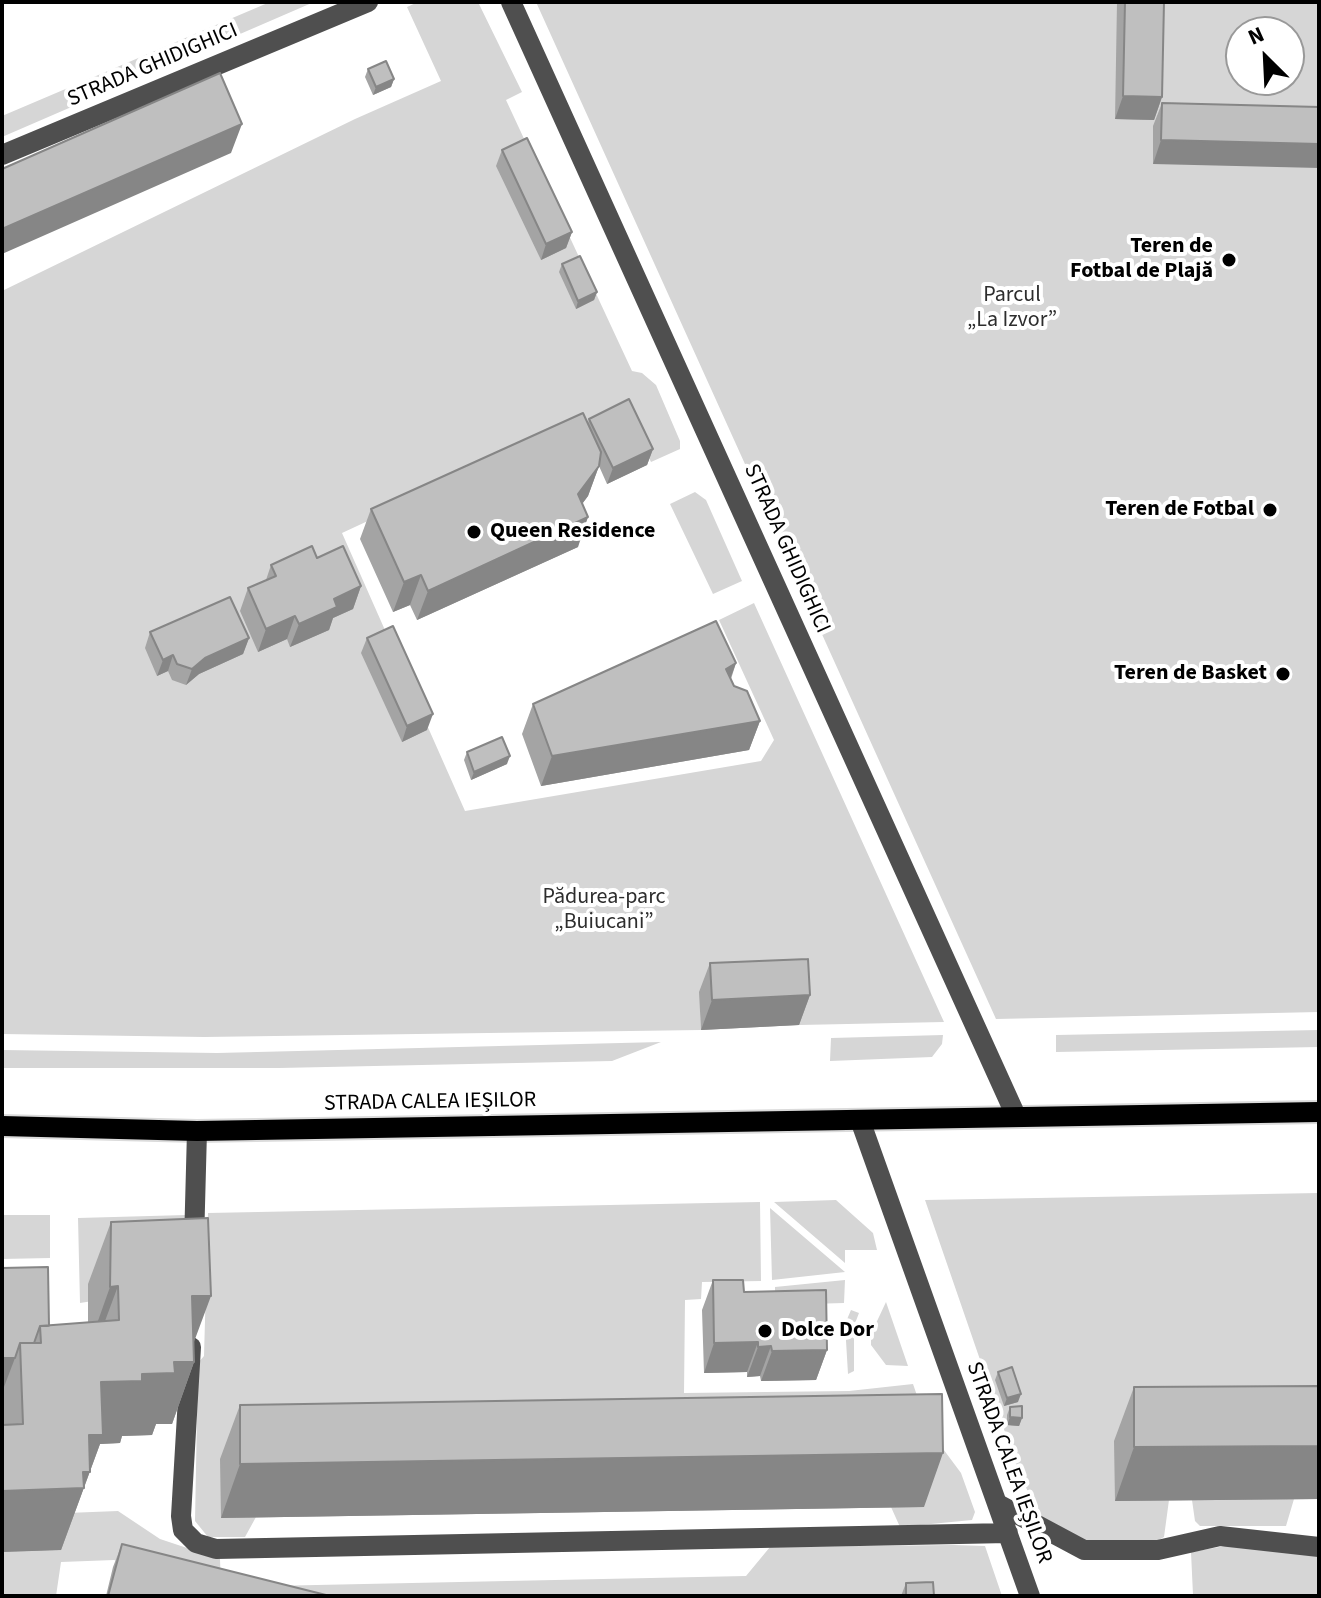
<!DOCTYPE html>
<html>
<head>
<meta charset="utf-8">
<style>
	body { margin:0 }
	#map { position:relative; width:1321px; height:1598px; overflow:hidden; background:#fff; font-family:"Source Sans 3",sans-serif }
	canvas { display:block }
	.frame { position:absolute; inset:0; border:4px solid #000; pointer-events:none }
	.north { position:absolute; left:1225px; top:16px; width:80px; height:80px; box-sizing:border-box; background:#fff; border:2px solid #999; border-radius:50%; rotate:336deg; font-size:22px; font-weight:700; line-height:32px; text-align:center; color:#000 }
	.north::after { content:''; display:block; margin:auto; width:28px; height:36px; background:#000; clip-path:polygon(50% 0,100% 100%,50% 72%,0 100%) }
</style>
</head>
<body>
<div id="map">
<canvas width="1321" height="1598"></canvas>
<div class="frame"></div>
<div class="north">N</div>
</div>
<script>
const ctx = document.querySelector('canvas').getContext('2d');
ctx.lineJoin = 'round';
function fill(path, color) {
  ctx.fillStyle = color;
  ctx.fill(path, 'evenodd');
}
function shape(rows) {
  const path = new Path2D();
  for (const r of rows) {
    path.moveTo(r[0], r[1]);
    for (let i = 2; i < r.length; i += 2) path.lineTo(r[i], r[i + 1]);
  }
  return path;
}
function strokePath(path, color, width, dash) {
  ctx.strokeStyle = color;
  ctx.lineWidth = width;
  ctx.lineCap = dash ? 'butt' : 'round';
  ctx.setLineDash(dash || []);
  ctx.stroke(path);
}
function write(font, color, halo, rows, align = 'center') {
  ctx.font = font + ' "Source Sans 3",sans-serif';
  ctx.lineWidth = 8;
  ctx.setLineDash([]);
  ctx.textBaseline = 'middle';
  ctx.strokeStyle = halo;
  ctx.fillStyle = color;
  for (const [text, x, y, turn = 0] of rows) {
    ctx.save();
    ctx.translate(x, y);
    ctx.rotate((+turn || 0) * Math.PI / 180);
    ctx.textAlign = isNaN(turn) ? turn : align;
    if (halo) ctx.strokeText(text, 0, 0);
    ctx.fillText(text, 0, 0);
    ctx.restore();
  }
}
fill(shape([
	[270,2,314,2,2,137,2,116],
	[418,2,478,2,522,92,506,100,632,371,642,373,656,385,680,441,680,449,651,462,626,411,499,460,342,533,465,811,761,761,774,740,719,620,754,603,944,1022,799,1025,797,989,700,992,701,1030,204,1037,2,1034,2,291,355,119,441,81,407,7],
	[536,2,1319,2,1319,1012,996,1019],
	[1241,32,1289,32,1289,80,1241,80],
	[695,492,706,500,742,581,713,594,670,504],
	[1319,1030,1319,1047,1056,1052,1056,1035],
	[943,1035,942,1044,932,1057,830,1061,831,1038],
	[661,1042,612,1061,279,1068,2,1068,2,1050,217,1053],
	[1319,1193,1319,1439,1115,1441,1115,1500,1169,1500,1164,1537,1157,1541,1096,1543,1075,1537,1040,1518,1018,1470,925,1200],
	[836,1200,873,1233,877,1250,845,1250,845,1263,774,1202],
	[760,1202,761,1281,702,1282,701,1299,685,1300,684,1393,849,1391,913,1384,929,1430,961,1473,975,1512,972,1520,900,1527,891,1507,924,1506,221,1517,256,1517,245,1537,208,1537,195,1521,198,1363,204,1356,208,1213],
	[770,1208,845,1272,772,1280],
	[2,1215,50,1215,50,1258,2,1259],
	[186,1215,188,1286,80,1303,78,1218],
	[845,1280,844,1303,775,1305,775,1287],
	[886,1302,908,1366,886,1365,871,1345,871,1334],
	[851,1310,859,1313,854,1326,854,1371,848,1374,845,1324],
	[1294,1499,1286,1526,1200,1526,1195,1521,1192,1500],
	[118,1511,160,1539,220,1559,221,1587,746,1576,770,1547,954,1545,985,1546,1002,1596,247,1596,114,1560,61,1562,56,1596,2,1596,2,1552,61,1550,61,1534,67,1533,67,1513],
	[1231,1545,1319,1556,1319,1596,1145,1596,1193,1595,1191,1552]
]), '#d6d6d6');
const major = shape([
	[2,1126,197,1131,1319,1112]
]);
strokePath(major, '#dbdbdb', 24);
strokePath(shape([
	[511,2,1016,1116],
	[2,155,368,2],
	[860,1120,1030,1596],
	[194,1243,197,1131],
	[191,1347,181,1516,183,1530,196,1543,216,1549,1008,1533],
	[998,1504,1084,1550,1158,1550,1220,1536,1319,1547]
]), '#4f4f4f', 20);
strokePath(major, '#000', 20);
fill(shape([
	[1117,2,1164,2,1162,97,1154,120,1115,119],
	[368,69,394,79,391,87,373,95,365,77],
	[1162,103,1319,107,1153,164,1153,126],
	[502,150,572,232,566,248,541,260,496,166],
	[562,264,597,292,594,300,576,309,559,272],
	[589,419,653,449,647,465,607,484,599,466,588,496,582,504,578,547,417,620,410,605,393,612,360,539,371,509,588,423],
	[317,558,361,586,353,609,333,618,329,630,290,647,287,639,258,652,240,611,248,588,266,580,271,565],
	[150,632,249,638,243,654,199,674,186,685,172,680,168,671,157,676,145,648],
	[367,638,427,730,402,742,361,653],
	[736,663,731,679,734,686,760,721,749,750,541,786,522,734,533,704],
	[467,752,507,764,471,780,464,760],
	[710,963,810,995,799,1025,701,1030,699,992],
	[111,1222,194,1342,194,1362,172,1424,156,1424,152,1435,122,1436,120,1443,100,1444,61,1550,2,1552,2,1393,4,1387,2,1388,2,1268,49,1326,88,1322,88,1284],
	[713,1280,744,1292,827,1350,816,1380,761,1381,760,1376,747,1377,747,1372,704,1373,702,1310],
	[998,1372,1018,1402,1004,1406,995,1380],
	[1319,1386,1319,1499,1115,1501,1114,1441,1134,1387],
	[240,1405,924,1507,221,1518,220,1459],
	[1010,1407,1022,1418,1019,1426,1007,1425,1007,1415],
	[122,1544,330,1596,106,1596,113,1567],
	[906,1583,934,1596,901,1596]
]), '#a4a4a4');
fill(shape([
	[394,79,391,87,373,95,376,87],
	[1123,96,1162,97,1154,120,1115,119],
	[242,124,231,153,2,254,2,229],
	[1161,140,1319,144,1319,168,1153,164],
	[572,232,566,248,541,260,546,244],
	[597,292,594,300,576,309,578,301],
	[653,449,647,465,607,484,613,468],
	[599,466,588,496,567,524,578,494],
	[588,517,578,547,417,620,428,591],
	[421,575,410,605,393,612,404,582],
	[361,586,353,609,333,618,329,630,290,647,299,624,334,599],
	[295,616,287,639,258,652,266,629],
	[249,638,243,654,199,674,186,685,192,669,205,658],
	[173,655,168,671,157,676,163,660],
	[736,663,725,693,726,669],
	[433,714,427,730,402,742,407,726],
	[760,721,749,750,541,786,552,756],
	[510,756,507,764,471,780,474,772],
	[810,995,799,1025,701,1030,712,1000],
	[118,1286,95,1348,88,1349,110,1287],
	[192,1296,211,1296,188,1358],
	[758,1342,747,1372,704,1373,714,1343],
	[771,1346,760,1376,747,1377,758,1347],
	[827,1350,816,1380,761,1381,772,1351],
	[2,1358,15,1358,4,1387,2,1388],
	[174,1362,194,1362,172,1424,156,1424,152,1435,122,1436,120,1443,100,1444,61,1550,2,1552,2,1491,101,1382,142,1374],
	[1021,1394,1018,1402,1004,1406,1007,1398],
	[1010,1417,1022,1418,1019,1426,1007,1425],
	[1319,1446,1319,1499,1115,1501,1134,1447],
	[943,1453,924,1507,221,1518,240,1464]
]), '#868686');
const building = shape([
	[1125,2,1164,2,1162,97,1123,96,1125,2],
	[386,61,394,79,376,87,368,69,386,61],
	[220,73,242,124,2,229,2,169,220,73],
	[1162,103,1319,107,1319,144,1161,140,1162,103],
	[527,138,572,232,546,244,502,150,527,138],
	[580,256,597,292,578,301,562,264,580,256],
	[629,399,653,449,613,468,589,419,629,399],
	[583,413,601,452,599,466,578,494,588,517,428,591,421,575,404,582,371,509,583,413],
	[312,546,317,558,343,546,361,586,334,599,337,607,299,624,295,616,266,629,248,588,276,576,271,565,312,546],
	[230,597,249,638,205,658,192,669,177,664,173,655,163,660,150,632,230,597],
	[716,621,736,663,726,669,734,686,747,691,760,721,552,756,533,704,716,621],
	[393,626,433,714,407,726,367,638,393,626],
	[502,737,510,756,474,772,467,752,502,737],
	[808,959,810,995,712,1000,710,963,808,959],
	[208,1218,211,1296,192,1296,194,1362,174,1362,175,1373,142,1374,142,1381,101,1382,103,1435,89,1435,90,1472,83,1472,84,1488,2,1491,2,1425,23,1424,20,1343,41,1343,40,1326,119,1320,118,1286,110,1287,111,1222,208,1218],
	[48,1267,49,1326,40,1326,34,1343,20,1343,15,1358,2,1358,2,1268,48,1267],
	[713,1280,743,1280,744,1292,826,1290,827,1350,772,1351,771,1346,758,1347,758,1342,714,1343,713,1280],
	[1012,1367,1021,1394,1007,1398,998,1372,1012,1367],
	[1319,1386,1319,1446,1134,1447,1134,1387,1319,1386],
	[942,1394,943,1453,240,1464,240,1405,942,1394],
	[1022,1406,1022,1418,1010,1417,1010,1407,1022,1406],
	[122,1544,330,1596,108,1596,122,1544],
	[933,1582,934,1596,906,1596,906,1583,933,1582]
]);
fill(building, '#bfbfbf');
strokePath(building, '#868686', 2);
for (const [x, y, r, color] of [
	[1229,260,8,"#000"],
	[1270,510,8,"#000"],
	[474,532,8,"#000"],
	[1283,674,8,"#000"],
	[765,1331,8,"#000"]
]) {
  const dot = new Path2D();
  dot.arc(x, y, r, 0, 2 * Math.PI);
  ctx.fillStyle = color;
  ctx.fill(dot);
  strokePath(dot, '#fff', 3);
}
write('22px', '#000', '#fff', [
	["STRADA GHIDIGHICI",153,66,-23],
	["STRADA GHIDIGHICI",786,549,66],
	["STRADA CALEA IEȘILOR",430,1103,-1],
	["STRADA CALEA IEȘILOR",1008,1463,70]
]);
write('bold 22px', '#000', '#fff', [
	["Teren de",1213,247],
	["Fotbal de Plajă",1213,272],
	["Teren de Fotbal",1254,510],
	["Queen Residence",490,532,"left"],
	["Teren de Basket",1267,674],
	["Dolce Dor",781,1331,"left"]
], 'right');
write('22px', '#2d2d2d', '#fff', [
	["Parcul",1012,296],
	["„La Izvor”",1012,321],
	["Pădurea-parc",604,898],
	["„Buiucani”",604,923]
]);
</script>
</body>
</html>
